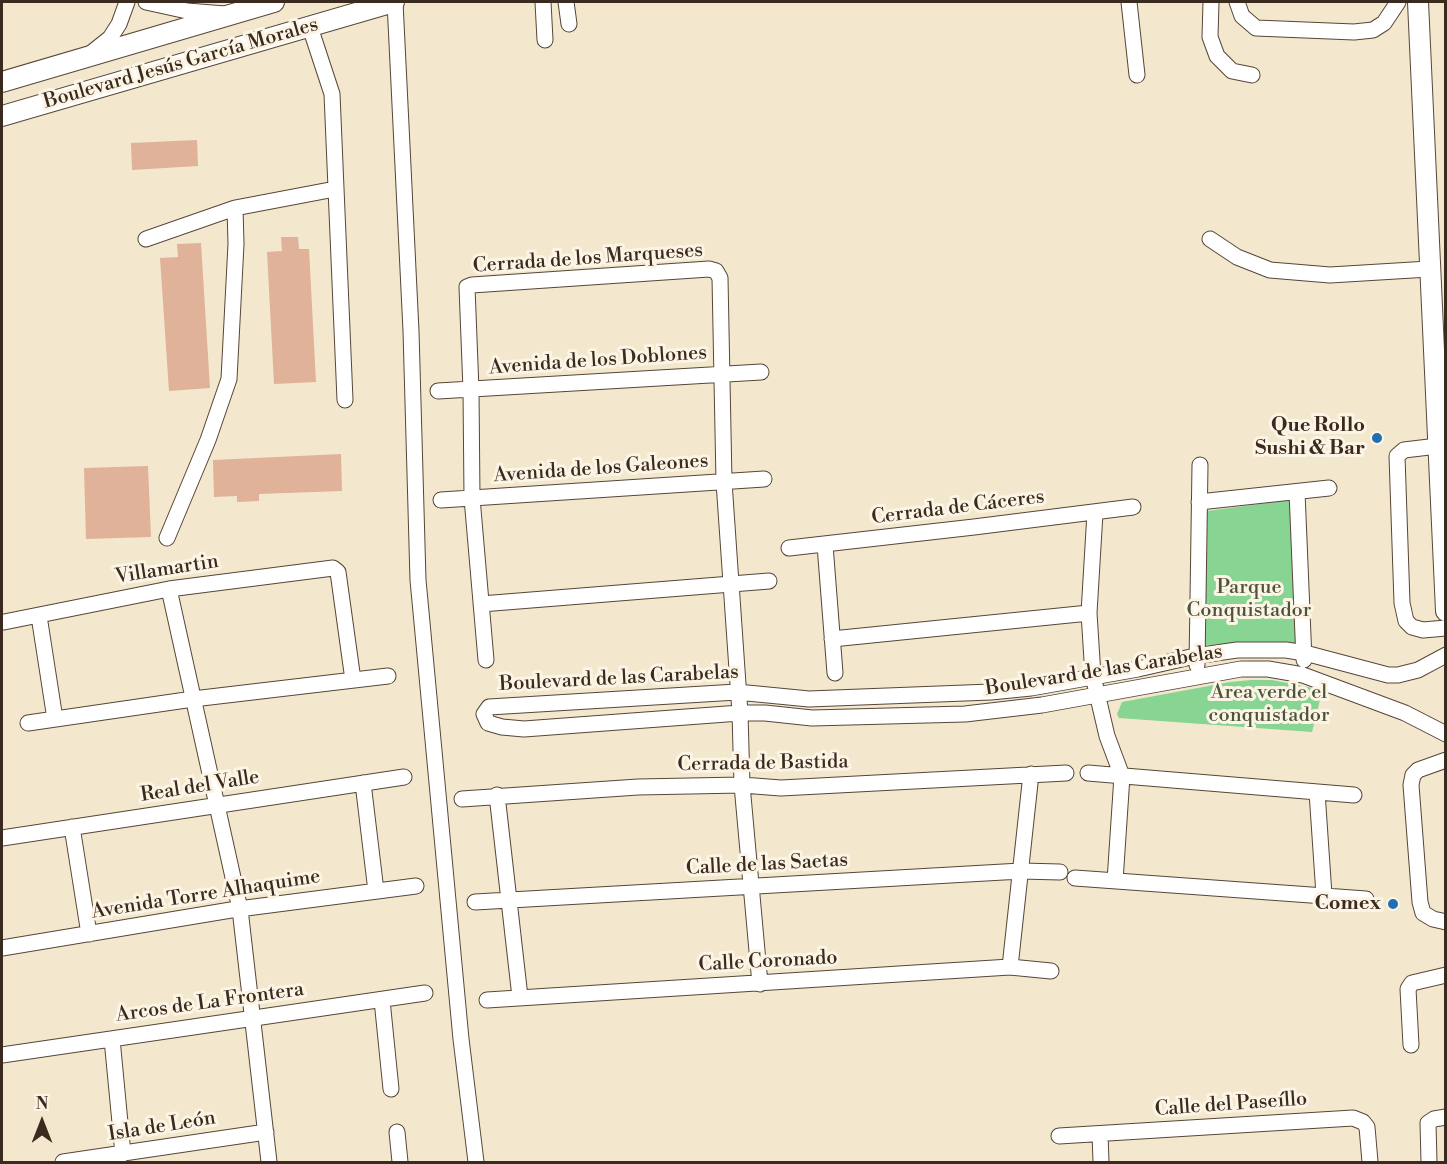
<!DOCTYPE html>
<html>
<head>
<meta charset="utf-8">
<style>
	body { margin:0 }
	#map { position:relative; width:1447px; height:1164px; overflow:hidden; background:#f3e8cd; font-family:"Libre Bodoni",serif }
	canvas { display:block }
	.frame { position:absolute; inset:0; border:3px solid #3b2a1e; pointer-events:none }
	.north { position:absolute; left:12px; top:1092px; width:60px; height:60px; -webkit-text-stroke:4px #fcf5e5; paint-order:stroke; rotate:0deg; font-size:16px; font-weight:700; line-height:24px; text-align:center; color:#3b2a1e }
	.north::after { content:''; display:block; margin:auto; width:21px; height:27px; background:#3b2a1e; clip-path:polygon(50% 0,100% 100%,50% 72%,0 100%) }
</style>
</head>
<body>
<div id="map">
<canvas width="1447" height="1164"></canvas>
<div class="frame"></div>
<div class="north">N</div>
</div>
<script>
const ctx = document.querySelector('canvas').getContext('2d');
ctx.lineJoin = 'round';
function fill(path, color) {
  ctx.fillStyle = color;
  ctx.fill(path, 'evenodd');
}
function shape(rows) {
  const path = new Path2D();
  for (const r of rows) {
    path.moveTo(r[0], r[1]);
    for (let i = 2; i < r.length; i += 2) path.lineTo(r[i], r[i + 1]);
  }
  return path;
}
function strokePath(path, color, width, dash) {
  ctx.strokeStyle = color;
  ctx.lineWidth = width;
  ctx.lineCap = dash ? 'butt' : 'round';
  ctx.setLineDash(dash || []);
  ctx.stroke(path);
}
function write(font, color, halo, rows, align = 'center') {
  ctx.font = font + ' "Libre Bodoni",serif';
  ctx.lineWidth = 6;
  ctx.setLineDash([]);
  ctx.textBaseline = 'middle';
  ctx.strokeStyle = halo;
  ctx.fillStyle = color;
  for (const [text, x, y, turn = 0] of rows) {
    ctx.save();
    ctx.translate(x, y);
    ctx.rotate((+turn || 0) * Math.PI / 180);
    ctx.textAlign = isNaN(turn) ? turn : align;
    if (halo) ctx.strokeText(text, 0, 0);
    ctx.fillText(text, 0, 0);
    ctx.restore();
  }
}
fill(shape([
	[1290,500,1296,643,1203,645,1207,511],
	[1251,680,1272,680,1313,688,1322,692,1312,732,1119,718,1117,714,1122,702,1230,682]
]), '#88d492');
fill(shape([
	[197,140,198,166,132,170,131,143],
	[281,237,298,237,299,249,309,249,316,382,274,384,267,252,282,251],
	[201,243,210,388,169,391,160,258,178,257,177,244],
	[341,454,342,491,259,494,259,501,237,502,237,496,214,497,213,460],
	[148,466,151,537,86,539,84,468]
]), '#dfb299');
const minor = shape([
	[146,2,187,11,225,14],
	[395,2,411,331,418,580,461,1039,476,1162],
	[543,2,545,40],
	[566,2,569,24],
	[1129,2,1137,75],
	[1211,2,1210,37,1217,56,1232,71,1252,75],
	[1237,2,1242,16,1256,28,1354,32,1373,30,1384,23,1398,2],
	[310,27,332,94,345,400],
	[90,54,110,38,119,24,127,2],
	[146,239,235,208],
	[1210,239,1237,257,1270,270,1330,275,1429,269],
	[438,391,761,372],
	[1446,445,1404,450,1397,456,1402,603,1406,621,1412,627,1423,630,1446,628],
	[1297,492,1304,660],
	[441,500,764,479],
	[1199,502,1329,488],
	[1095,513,1089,613,1093,676,1107,736,1122,776,1115,881],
	[167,538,208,440,229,379,236,244,235,208,335,189],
	[825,545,835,673],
	[789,548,974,527,1133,507],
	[169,589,240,909,269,1162],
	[481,604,769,581],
	[39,616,55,719],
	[4,622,169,589,333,568,338,572,353,680],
	[832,639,1089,613],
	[1446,655,1418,670,1398,675,1388,675,1305,653,1286,650,1237,650,1195,656,1138,669,1031,688,991,692,809,699,737,692,489,707,484,714,488,723,502,727,524,729,740,713,765,713,812,718,965,714,1042,705,1241,669,1268,669,1303,675,1405,713,1446,734],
	[486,660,472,498,471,390,467,287,472,285,709,269,716,271,720,278,724,482,740,713,742,785,760,984],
	[1197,665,1200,465],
	[28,723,193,699,388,676],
	[1446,760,1418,770,1413,775,1411,785,1420,902,1423,913,1433,919,1446,922],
	[1088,773,1354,795],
	[363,783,376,891],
	[1317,792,1324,895],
	[497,795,520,997],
	[462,799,638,787,742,785,781,788,1066,773],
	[72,827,89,934],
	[2,838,404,777],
	[1075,878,1366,899],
	[475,902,1021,871,1060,872],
	[2,948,231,910,416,886],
	[1010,967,1031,774],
	[382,1000,391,1089],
	[487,1000,1010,967,1051,971],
	[112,1039,123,1154],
	[1411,1045,1408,989,1412,983,1446,975],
	[2,1055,425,993],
	[397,1132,400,1162],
	[1100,1134,1101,1162],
	[1059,1136,1353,1118,1363,1122,1367,1127,1370,1162],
	[63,1162,266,1132],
	[1429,1162,1428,1123,1434,1119,1446,1117]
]);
const major = shape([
	[1418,2,1446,611],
	[2,82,274,2],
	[2,116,394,2]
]);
strokePath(minor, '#574638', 17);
strokePath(major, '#574638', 22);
strokePath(minor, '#fff', 15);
strokePath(major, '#fff', 20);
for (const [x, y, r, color] of [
	[1377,438,6,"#1f6fb2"],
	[1393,904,6,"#1f6fb2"]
]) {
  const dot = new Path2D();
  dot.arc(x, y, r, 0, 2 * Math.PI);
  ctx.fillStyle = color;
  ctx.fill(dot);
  strokePath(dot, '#fcf5e5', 2);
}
write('20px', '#3b2a1e', '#fcf5e5', [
	["Boulevard Jesús García Morales",181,64,-16],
	["Cerrada de los Marqueses",588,259,-4],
	["Avenida de los Doblones",598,361,-4],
	["Avenida de los Galeones",601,469,-4],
	["Cerrada de Cáceres",958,508,-7],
	["Villamartin",167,570,-9],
	["Boulevard de las Carabelas",1104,671,-9],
	["Boulevard de las Carabelas",619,679,-3],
	["Cerrada de Bastida",763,764,-1],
	["Real del Valle",200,787,-9],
	["Calle de las Saetas",767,865,-3],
	["Avenida Torre Alhaquime",206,895,-9],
	["Calle Coronado",768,962,-3],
	["Arcos de La Frontera",210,1003,-8],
	["Calle del Paseíllo",1231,1105,-4],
	["Isla de León",162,1127,-9]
]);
write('bold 20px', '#3b2a1e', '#fcf5e5', [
	["Que Rollo",1365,426],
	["Sushi & Bar",1365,449],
	["Comex",1381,904]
], 'right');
write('20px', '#4e543b', '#fcf5e5', [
	["Parque",1249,588],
	["Conquistador",1249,611],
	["Area verde el",1269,693],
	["conquistador",1269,716]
]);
</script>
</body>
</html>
